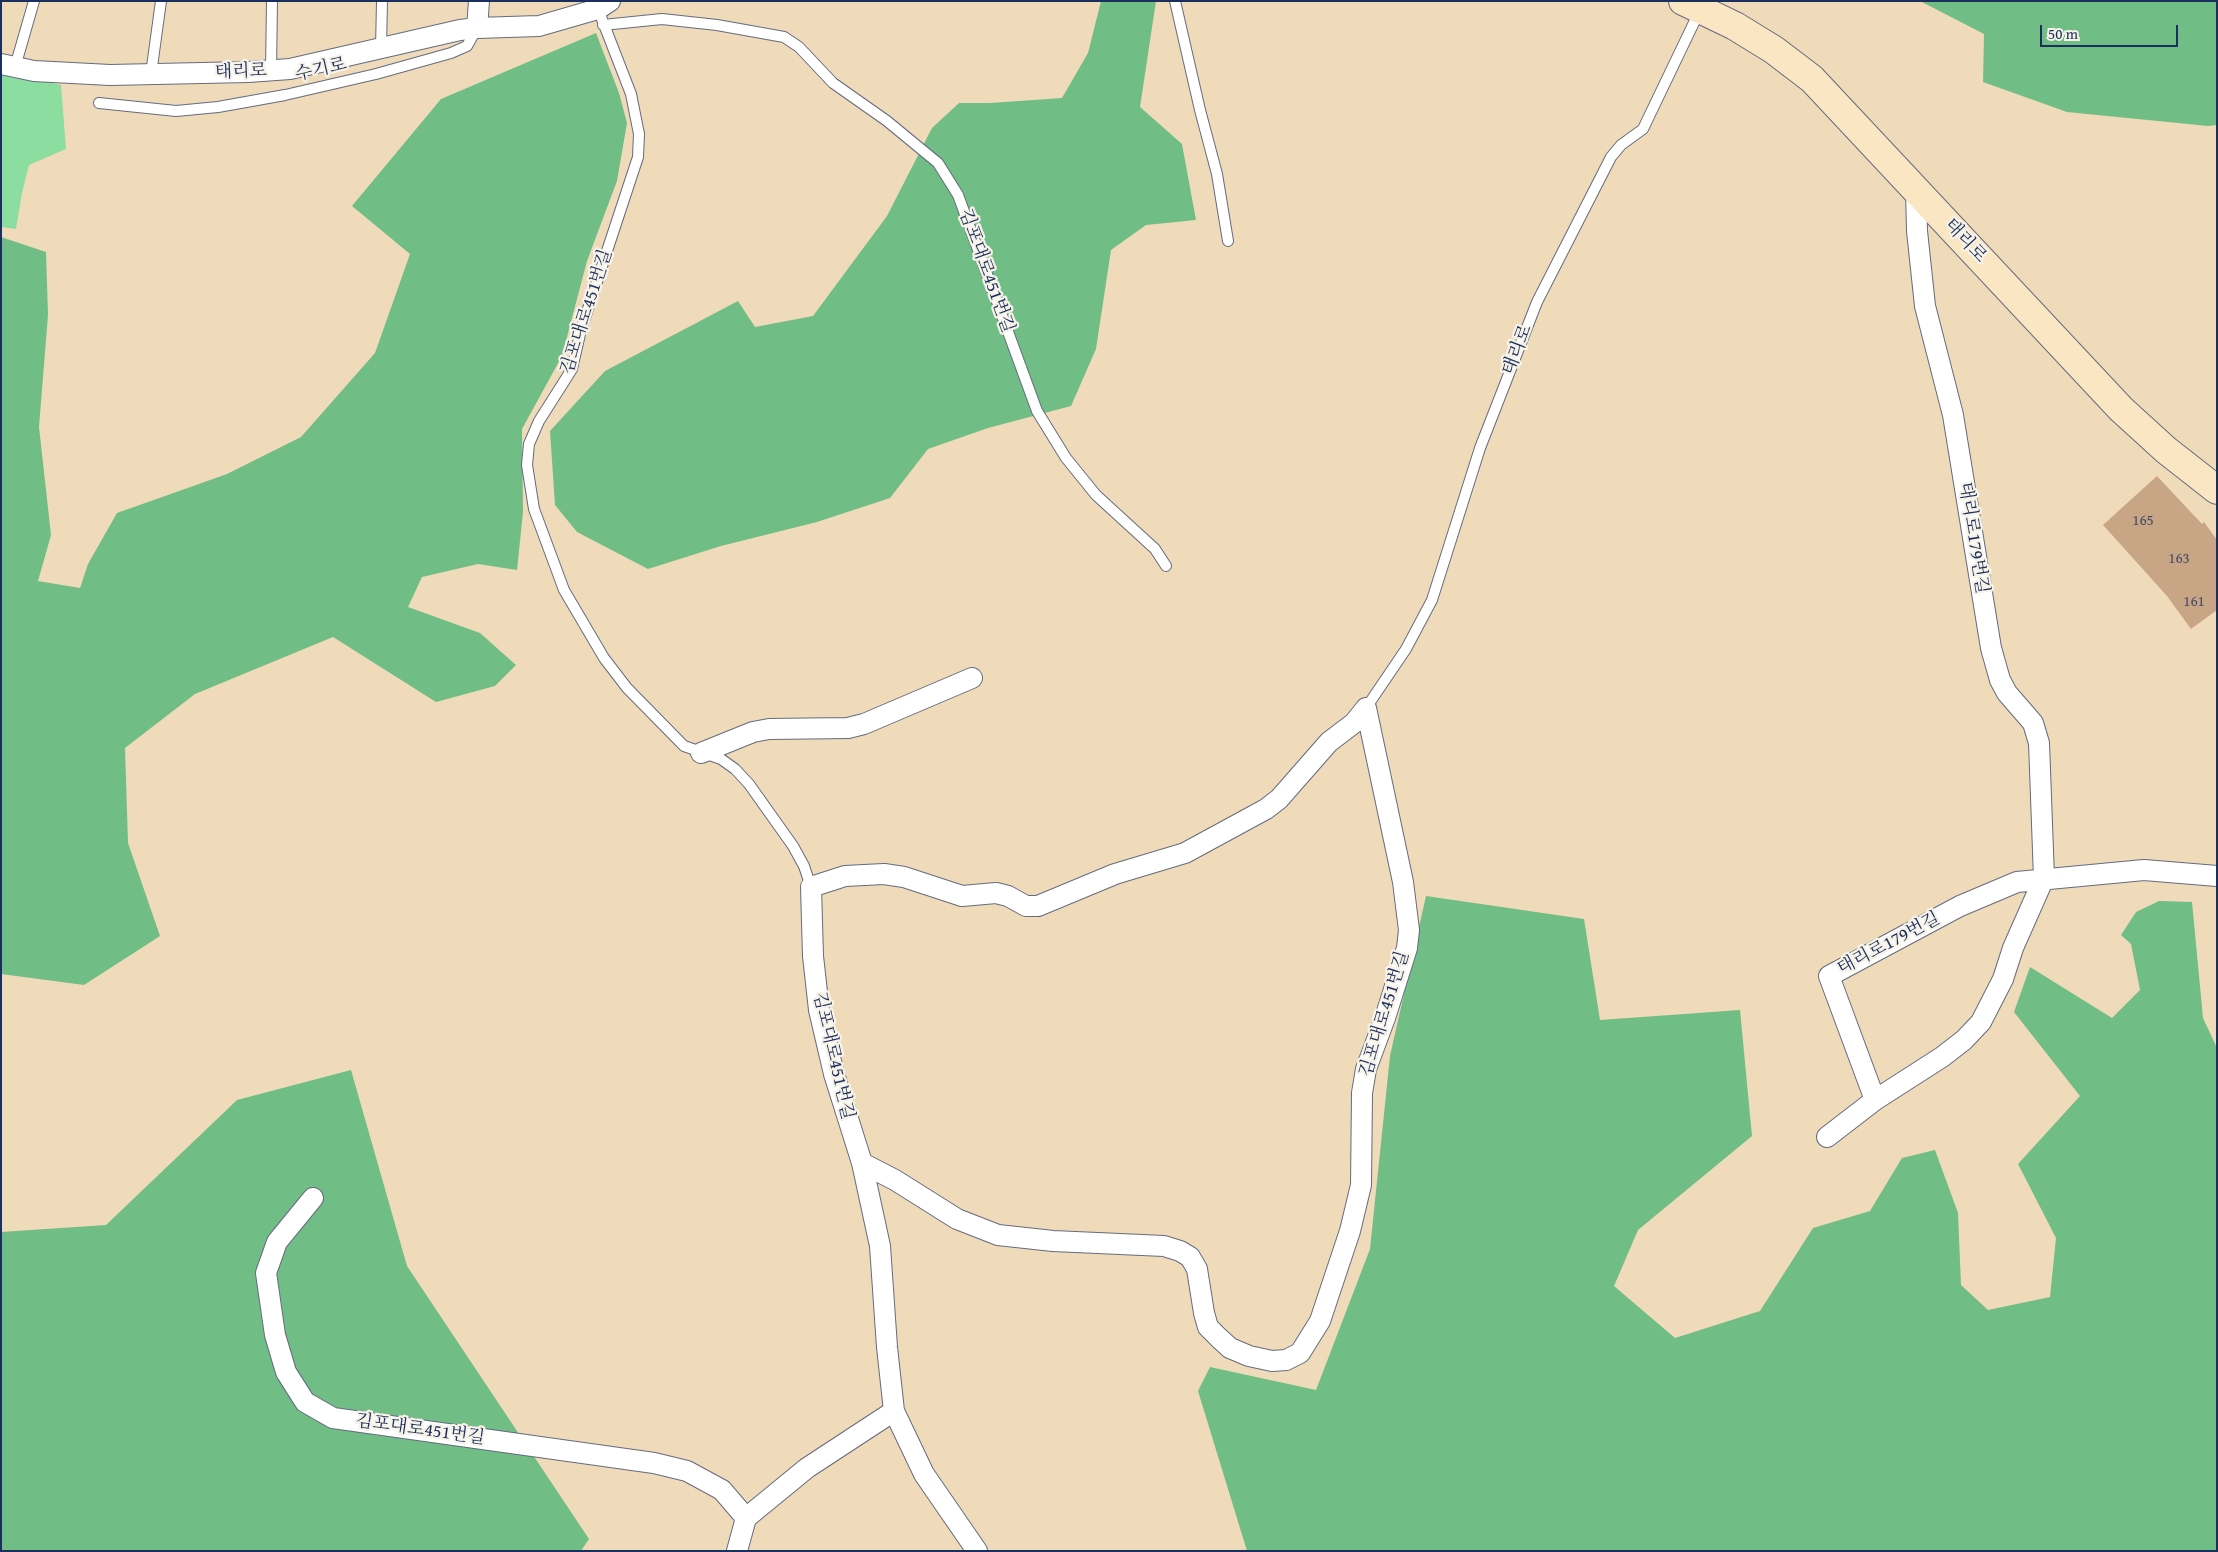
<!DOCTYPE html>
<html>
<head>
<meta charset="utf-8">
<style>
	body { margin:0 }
	#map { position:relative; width:2218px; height:1552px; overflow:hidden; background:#efdbb9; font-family:"Gentium Book Plus",serif }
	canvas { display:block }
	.frame { position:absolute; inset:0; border:2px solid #1b2f5e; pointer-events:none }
	.scale { position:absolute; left:2040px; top:25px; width:138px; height:22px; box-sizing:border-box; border:2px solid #1b2f5e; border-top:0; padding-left:6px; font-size:15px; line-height:18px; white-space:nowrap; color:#1b2f5e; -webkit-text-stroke:4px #f7f3e8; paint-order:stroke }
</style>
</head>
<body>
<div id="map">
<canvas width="2218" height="1552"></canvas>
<div class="frame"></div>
<div class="scale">50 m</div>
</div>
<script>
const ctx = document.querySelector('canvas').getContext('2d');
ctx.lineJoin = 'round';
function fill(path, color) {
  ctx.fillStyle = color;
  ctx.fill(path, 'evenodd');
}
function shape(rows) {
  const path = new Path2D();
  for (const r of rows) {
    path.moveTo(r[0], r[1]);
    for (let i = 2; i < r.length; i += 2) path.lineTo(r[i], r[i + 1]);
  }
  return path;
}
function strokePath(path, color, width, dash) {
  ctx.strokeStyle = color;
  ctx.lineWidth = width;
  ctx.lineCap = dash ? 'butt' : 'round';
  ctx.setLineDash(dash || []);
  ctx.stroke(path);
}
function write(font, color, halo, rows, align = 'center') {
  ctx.font = font + ' "Gentium Book Plus","Noto Serif KR",serif';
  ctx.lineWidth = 4.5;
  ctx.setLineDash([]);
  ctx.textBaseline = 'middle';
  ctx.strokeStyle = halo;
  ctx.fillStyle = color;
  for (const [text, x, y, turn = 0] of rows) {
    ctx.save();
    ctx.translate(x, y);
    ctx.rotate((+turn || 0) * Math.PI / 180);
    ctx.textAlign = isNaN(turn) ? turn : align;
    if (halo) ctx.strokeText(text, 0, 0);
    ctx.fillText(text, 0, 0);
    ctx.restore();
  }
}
fill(shape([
	[1,71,61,85,66,149,29,165,22,193,16,229,1,227]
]), '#8cdea0');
fill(shape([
	[1101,1,1156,1,1140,107,1182,144,1196,220,1146,225,1111,250,1096,349,1071,406,988,428,928,449,890,498,817,522,721,546,648,569,577,532,555,505,550,431,605,371,738,301,755,327,813,316,887,216,932,128,959,103,990,103,1062,98,1088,53],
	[1920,1,2217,1,2217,125,2208,126,2067,112,1983,82,1984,34],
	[596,33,619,93,627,123,617,181,587,261,562,356,522,429,523,512,517,570,478,564,422,577,408,607,480,633,516,665,495,686,436,702,333,637,195,694,125,748,128,843,160,936,84,985,1,974,1,237,46,252,48,315,39,427,51,535,38,581,80,588,88,564,117,513,227,474,301,437,375,353,410,254,352,206,441,99],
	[1426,896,1584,919,1600,1020,1740,1010,1752,1136,1638,1230,1614,1286,1675,1338,1760,1311,1813,1228,1870,1211,1902,1158,1935,1150,1958,1213,1961,1285,1988,1310,2050,1297,2056,1238,2018,1164,2080,1096,2014,1012,2030,967,2112,1018,2140,990,2131,944,2121,935,2136,912,2159,901,2192,902,2203,1018,2217,1048,2217,1551,1247,1551,1198,1391,1210,1367,1316,1390,1370,1249,1390,1056],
	[351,1070,407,1266,589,1539,581,1551,1,1551,1,1232,106,1225,237,1100]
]), '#71bd86');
fill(shape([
	[2157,476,2202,524,2204,522,2217,540,2217,610,2191,629,2167,596,2103,525]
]), '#c8a584');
const lane = shape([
	[1175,1,1200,110,1217,174,1228,241],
	[598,9,631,94,639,134,638,157,581,330,572,369,539,421,529,444,527,465,534,509,564,590,604,658,627,688,684,746,721,759,735,769,749,784,793,846,804,866,811,887],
	[603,25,662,19,717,25,784,37,799,47,833,83,887,121,938,163,958,195,1037,411,1066,458,1096,495,1155,549,1166,566],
	[381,49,382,1],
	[15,67,34,1],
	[271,71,272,1],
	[151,74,161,1],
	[99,103,176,111,218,107,285,95,376,74,451,53,467,46,477,28],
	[1366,708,1406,649,1432,600,1480,448,1537,302,1611,157,1621,145,1643,129,1700,10]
]);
const street = shape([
	[477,28,539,26,598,9,610,1],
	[1,64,34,71,110,75,248,72,290,69,460,30,477,28,479,1],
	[701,753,753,732,769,729,848,728,864,724,972,678],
	[1875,1100,1829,976,1960,906,2017,882,2144,870,2217,876],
	[1827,1137,1875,1100,1942,1057,1964,1040,1981,1022,2003,979,2013,948,2044,878,2039,743,2033,723,2007,693,2000,680,1991,648,1953,415,1925,306,1917,231,1916,189],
	[862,1163,895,1180,957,1219,998,1235,1053,1241,1164,1246,1180,1251,1190,1257,1197,1269,1204,1313,1208,1327,1219,1338,1230,1348,1249,1356,1272,1361,1286,1360,1300,1353,1320,1321,1350,1231,1361,1185,1362,1093,1366,1069,1385,1018,1407,948,1409,930,1403,882,1366,708],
	[313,1198,277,1242,266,1273,275,1335,286,1372,305,1402,333,1418,654,1463,687,1471,722,1490,746,1518],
	[737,1551,746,1518,807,1468,894,1411],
	[977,1551,924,1474,894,1411,887,1347,880,1246,862,1163,834,1074,819,1010,813,956,811,887,845,876,884,874,904,877,962,896,996,893,1008,896,1026,906,1038,906,1115,874,1185,853,1266,809,1279,799,1329,742,1354,723,1366,708]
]);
const secondary = shape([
	[1683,1,1735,26,1774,50,1812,79,2121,409,2166,450,2217,490]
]);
strokePath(lane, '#656b7e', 12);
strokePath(street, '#656b7e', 22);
strokePath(secondary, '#656b7e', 30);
strokePath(lane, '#fff', 10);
strokePath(street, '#fff', 20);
strokePath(secondary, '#fbe6c4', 28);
write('15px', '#464c68', null, [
	["165",2143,521],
	["163",2179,559],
	["161",2194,602]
]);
write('18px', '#1b2f5e', '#f7f3e8', [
	["수기로",321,70,-13],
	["태리로",241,72,-2],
	["태리로",1965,241,47],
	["김포대로451번길",986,271,70],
	["김포대로451번길",587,312,-72],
	["태리로",1518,350,-69],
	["태리로179번길",1973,538,81],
	["태리로179번길",1889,944,-28],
	["김포대로451번길",1385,1014,-73],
	["김포대로451번길",833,1056,77],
	["김포대로451번길",420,1430,8]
]);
</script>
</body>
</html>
